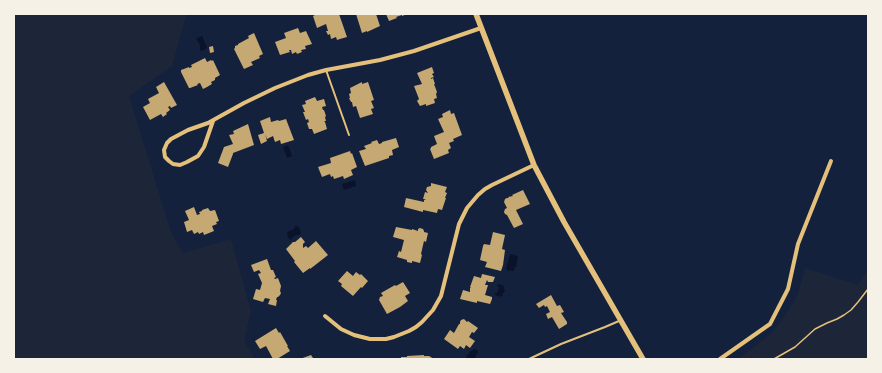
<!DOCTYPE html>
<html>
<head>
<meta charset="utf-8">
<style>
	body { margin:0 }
	#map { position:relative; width:882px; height:373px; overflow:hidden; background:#14213d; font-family:Karla,sans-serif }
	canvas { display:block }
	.frame { position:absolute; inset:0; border:15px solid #f6f1e7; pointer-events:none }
</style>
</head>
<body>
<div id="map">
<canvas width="882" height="373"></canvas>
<div class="frame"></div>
</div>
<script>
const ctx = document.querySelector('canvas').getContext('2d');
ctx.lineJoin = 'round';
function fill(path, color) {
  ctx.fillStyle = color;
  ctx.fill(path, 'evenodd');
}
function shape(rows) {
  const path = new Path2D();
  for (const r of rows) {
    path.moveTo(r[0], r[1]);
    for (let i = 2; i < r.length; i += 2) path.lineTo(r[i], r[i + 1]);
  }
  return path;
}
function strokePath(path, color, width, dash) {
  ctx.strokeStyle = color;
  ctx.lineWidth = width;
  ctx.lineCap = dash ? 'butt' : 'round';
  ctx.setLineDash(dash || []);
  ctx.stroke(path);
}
fill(shape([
	[14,14,190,14,186,16,172,66,129,96,171,232,183,253,231,239,251,311,244,340,255,359,14,359],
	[805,268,858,285,868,269,868,359,738,359,767,337,776,328,790,308,797,297]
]), '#1d2539');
fill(shape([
	[202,36,207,47,206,49,202,51,200,50,200,45,196,39,199,37],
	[288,145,292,156,287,158,283,147],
	[354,180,356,183,356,186,344,190,343,188,342,184],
	[295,226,297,226,299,227,301,234,294,236,291,240,288,238,287,232,294,229],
	[511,254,517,256,518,257,516,267,515,267,514,270,513,271,507,270,506,268,510,255],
	[498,284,504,286,504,289,505,290,504,293,503,293,502,297,495,295,495,293,497,293,499,287,497,286],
	[475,349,477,350,478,352,475,358,467,359,466,356,469,354,469,352]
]), '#0b132b');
fill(shape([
	[317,14,323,14,323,15,326,14,339,14,347,37,340,39,337,40,336,37,331,39,330,34,328,35,326,31,328,31,326,24,317,28,313,16],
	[356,14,376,14,380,26,367,32,367,31,362,33],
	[386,14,408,14,402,16,402,15,396,17,397,18,389,21],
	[298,28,300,33,306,31,312,44,305,46,306,49,301,50,302,52,297,54,296,52,292,54,291,50,289,50,290,52,280,55,275,42,286,38,284,33],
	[254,33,263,54,259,56,260,58,251,62,253,65,244,69,234,49,235,48,235,46,238,45,238,44,249,38,248,36],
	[213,46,214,52,210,53,209,47],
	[205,58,207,62,211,60,212,61,213,60,220,75,215,78,215,80,211,82,212,84,207,87,203,89,200,83,197,84,198,85,190,88,189,88,181,72,181,70,189,67,189,68,192,67,191,65],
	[432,67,434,73,432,74,434,77,431,78,431,79,433,78,435,84,434,84,437,92,436,94,437,98,434,99,435,103,426,106,426,104,420,106,417,101,419,99,414,86,422,84,417,73],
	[164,82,177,105,171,108,170,106,168,107,170,110,166,113,167,114,163,117,161,114,150,120,143,107,150,103,148,99,159,93,156,87],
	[362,82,362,84,368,82,374,100,371,101,374,108,371,109,373,114,360,118,356,106,353,107,352,102,351,102,349,98,350,98,349,94,351,93,350,88],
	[315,97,317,101,324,99,326,106,322,107,323,110,324,110,326,116,325,117,326,121,324,121,325,122,327,129,314,134,312,129,309,129,307,123,309,122,308,119,306,120,303,112,305,112,302,105,306,104,305,101],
	[450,110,451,114,454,113,462,135,453,139,454,141,449,143,451,148,448,150,449,153,434,159,430,149,431,148,431,147,437,144,434,136,444,132,438,119,443,117,442,114],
	[270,117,271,122,278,120,279,121,286,119,294,140,281,144,280,140,275,142,273,136,267,139,265,134,267,141,261,144,258,135,264,133,260,121],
	[248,124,254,145,233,153,233,154,228,167,218,163,224,147,233,144,229,135,234,134,233,131],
	[396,138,399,147,392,150,393,155,389,156,389,158,365,166,359,151,366,149,364,146,372,143,371,142,377,140,379,144,382,143,382,142],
	[350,151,351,154,352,153,357,167,351,170,353,175,344,179,343,176,334,179,333,176,331,177,330,174,322,177,318,167,331,163,330,158],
	[431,183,447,187,445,192,447,193,445,198,446,198,442,210,438,209,437,213,423,210,423,212,404,207,406,198,424,202,424,200,426,199,423,199,425,192,428,193,426,190,427,187,431,186],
	[523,190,530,204,516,210,523,224,514,228,507,215,505,214,504,212,505,209,507,208,504,202,505,199,507,198,509,198,508,197,513,196,512,195],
	[194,207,197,215,200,214,199,212,202,211,202,210,208,208,210,211,215,210,219,221,216,222,217,224,212,226,214,231,204,235,203,232,199,234,198,232,194,234,192,230,187,232,184,222,189,220,185,211],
	[396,227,412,230,412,229,418,231,418,229,420,228,423,229,424,231,424,232,428,233,426,242,424,241,421,254,422,255,420,263,412,261,412,263,407,262,407,260,397,257,399,251,401,252,404,240,393,237],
	[493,232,505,235,502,249,505,250,503,265,501,271,485,267,487,262,480,260,483,246,484,244,490,245],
	[301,237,305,242,303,244,303,248,306,246,308,248,316,241,328,255,314,266,310,269,310,268,303,273,294,262,295,261,286,249,293,242,295,242],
	[267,259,271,270,273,270,276,277,274,278,275,279,278,278,281,286,280,291,281,293,280,295,278,297,277,297,276,300,277,300,276,306,268,304,270,299,265,298,263,302,253,299,256,289,260,290,262,283,258,274,261,273,259,270,254,272,251,265],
	[347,271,353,276,356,272,360,275,361,274,368,281,362,288,361,287,353,296,341,286,342,284,338,281],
	[482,274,495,277,493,282,488,282,487,280,485,285,488,285,485,295,492,297,492,299,490,304,477,301,477,303,460,299,463,290,470,292,470,288,471,288,470,287,474,276,481,278],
	[403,282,410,293,405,296,408,301,400,307,387,314,379,300,380,297,383,296,381,293,395,285,396,286],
	[551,295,557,306,560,305,564,312,561,313,567,322,567,324,559,329,552,317,548,319,546,314,550,312,547,306,545,307,544,305,539,308,536,304],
	[464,319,467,322,468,321,478,328,474,333,472,332,469,337,475,341,470,348,466,345,464,349,460,346,458,349,444,339,450,330,454,333,459,324,460,324,460,322,461,320],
	[276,328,279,333,280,332,288,346,287,346,290,351,277,359,273,359,266,346,260,349,255,341],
	[311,355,313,358,312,359,300,359],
	[424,355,424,356,429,356,434,359,401,359,401,357,407,357,407,356]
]), '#c6a872');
strokePath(shape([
	[774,359,795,347,815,329,827,323,837,319,844,315,851,310,858,302,868,289]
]), '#e5c07b', 1.5);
strokePath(shape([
	[326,70,349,135],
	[529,359,561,344,605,327,619,321]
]), '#e5c07b', 2);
strokePath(shape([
	[213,121,204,147,198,156,187,162,180,165,173,164,169,161,165,157,164,150,167,143,171,139,188,130,208,123,244,103,275,88,308,75,326,70,380,60,414,51,481,28],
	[325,316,341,329,354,335,370,339,386,339,394,337,409,331,416,327,422,322,433,310,441,296,459,224,467,208,478,195,485,189,492,185,534,165],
	[720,359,770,324,788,289,798,244,831,161]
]), '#e5c07b', 4);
strokePath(shape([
	[476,14,534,165,564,222,643,359]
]), '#e5c07b', 5.5);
</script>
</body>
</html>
